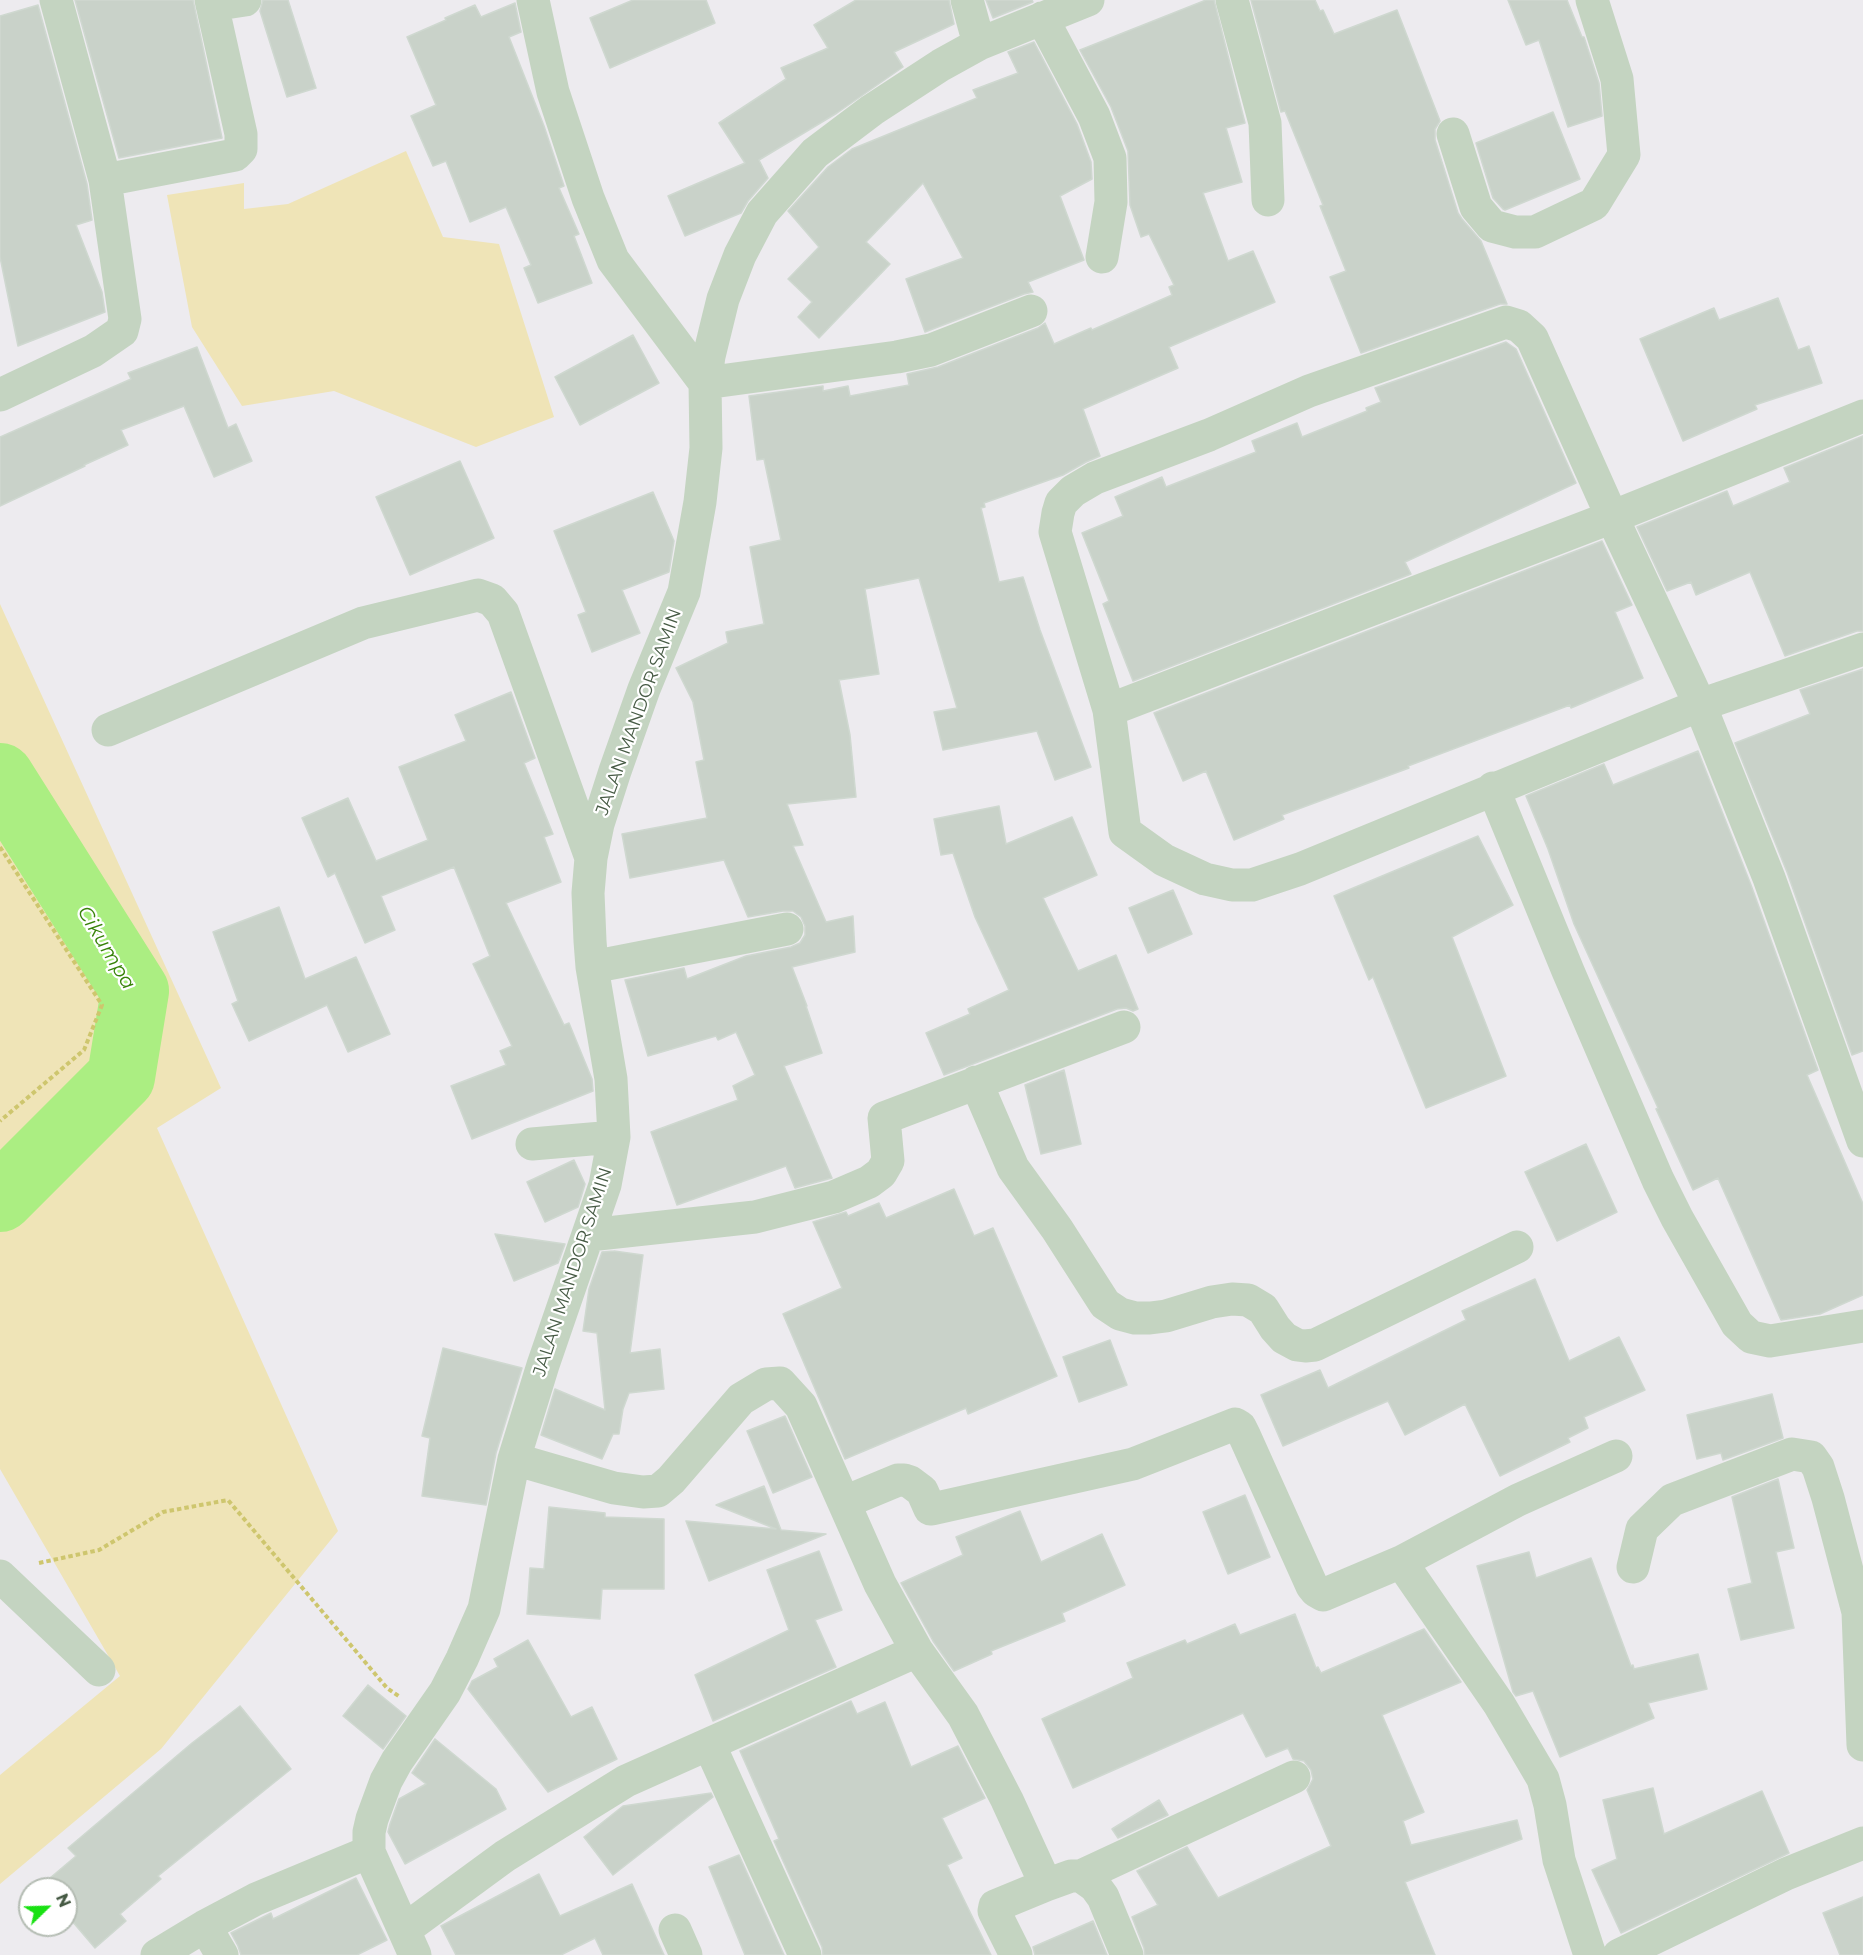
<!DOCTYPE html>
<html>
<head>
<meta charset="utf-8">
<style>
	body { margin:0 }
	#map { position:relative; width:1863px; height:1955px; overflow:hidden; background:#edebef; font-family:Montserrat,sans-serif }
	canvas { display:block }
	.north { position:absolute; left:18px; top:1877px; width:60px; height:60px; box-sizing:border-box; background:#fff; border:2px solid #b5bdb4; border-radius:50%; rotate:67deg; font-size:16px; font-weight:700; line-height:24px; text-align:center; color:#465a44 }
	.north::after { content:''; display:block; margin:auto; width:21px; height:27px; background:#19e113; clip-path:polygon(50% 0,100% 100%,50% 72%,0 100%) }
</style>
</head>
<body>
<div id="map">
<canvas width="1863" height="1955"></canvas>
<div class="north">N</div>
</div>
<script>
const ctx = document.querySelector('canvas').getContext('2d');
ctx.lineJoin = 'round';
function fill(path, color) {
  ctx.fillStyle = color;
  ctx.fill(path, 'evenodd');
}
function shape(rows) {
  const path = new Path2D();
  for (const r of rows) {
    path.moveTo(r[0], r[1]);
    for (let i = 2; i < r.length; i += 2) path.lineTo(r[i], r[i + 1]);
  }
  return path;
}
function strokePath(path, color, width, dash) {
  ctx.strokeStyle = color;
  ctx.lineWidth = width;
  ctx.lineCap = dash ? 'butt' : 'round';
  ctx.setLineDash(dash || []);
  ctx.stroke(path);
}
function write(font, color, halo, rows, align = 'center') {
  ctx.font = font + ' Montserrat,sans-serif';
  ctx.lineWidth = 4.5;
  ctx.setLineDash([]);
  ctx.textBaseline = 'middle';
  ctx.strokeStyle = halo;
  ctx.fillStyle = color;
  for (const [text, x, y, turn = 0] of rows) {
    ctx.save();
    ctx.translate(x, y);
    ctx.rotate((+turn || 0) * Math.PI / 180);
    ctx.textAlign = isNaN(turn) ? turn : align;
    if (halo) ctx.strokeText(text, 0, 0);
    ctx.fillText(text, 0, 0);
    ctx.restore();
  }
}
fill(shape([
	[406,151,443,237,499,244,554,417,476,447,334,391,242,406,192,327,167,195,244,183,244,209,288,204],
	[0,604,221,1088,157,1128,338,1531,161,1749,0,1884,0,1775,120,1676,0,1469]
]), '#efe4b7');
strokePath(shape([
	[0,777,135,991,121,1077,0,1198]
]), '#abee82', 68);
const building = shape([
	[75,0,193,0,222,138,119,158,75,0],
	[263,0,288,0,316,88,287,97,260,11,263,0],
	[633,0,706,0,715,23,610,68,590,18,633,0],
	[856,0,949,0,954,24,894,52,903,67,837,113,759,160,768,178,748,201,741,213,685,236,668,196,745,163,719,123,786,79,781,68,828,48,814,25,856,0],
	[986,0,1032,0,1033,2,993,18,986,0],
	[1206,0,1214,0,1245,123,1226,128,1242,182,1203,193,1228,261,1253,251,1275,302,1169,347,1178,368,1083,409,1100,456,1086,462,1063,475,984,503,985,507,981,508,999,582,1023,577,1040,630,1091,767,1055,780,1037,731,943,750,934,712,957,708,919,578,865,589,879,674,839,680,850,735,856,797,787,804,803,845,793,846,826,922,853,916,855,952,792,967,807,1006,806,1006,822,1053,784,1066,832,1178,795,1188,786,1166,677,1205,651,1132,738,1100,733,1086,755,1075,736,1032,718,1040,716,1036,648,1056,625,980,684,968,687,979,746,956,791,947,800,943,805,935,805,926,801,917,793,911,783,911,748,917,724,860,630,878,622,834,707,818,696,762,704,760,693,702,676,668,728,643,726,632,764,624,750,547,781,540,764,459,757,460,749,396,823,386,823,391,848,386,850,396,909,385,907,374,938,367,1038,328,1045,323,1054,344,1091,328,1092,330,1172,295,1169,287,1174,285,1149,234,1141,237,1130,205,1128,151,1111,107,1080,50,1206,0],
	[1251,0,1315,0,1320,11,1323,10,1334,34,1397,10,1440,121,1435,129,1435,140,1458,213,1462,219,1481,241,1507,304,1500,304,1361,353,1330,277,1346,271,1320,206,1323,205,1285,111,1281,112,1251,0],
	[1508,0,1567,0,1582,37,1584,37,1599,83,1602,116,1568,127,1539,40,1526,45,1508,0],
	[515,3,521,32,509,37,544,126,564,186,559,188,579,234,574,236,592,283,538,303,524,268,531,265,506,207,470,222,446,161,433,166,411,116,436,105,407,37,446,20,445,18,475,5,481,17,515,3],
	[38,5,87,184,92,220,76,225,102,292,105,312,18,346,0,257,0,16,38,5],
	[1034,42,1077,124,1091,162,1092,179,1060,196,1084,260,1028,282,1033,292,1024,294,925,332,906,279,963,258,923,183,866,242,890,264,819,338,798,317,812,302,788,279,819,247,788,211,828,167,852,149,977,98,973,90,1018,73,1008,52,1034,42],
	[1553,112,1580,179,1505,210,1503,209,1493,198,1476,143,1553,112],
	[1778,298,1798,350,1809,346,1822,383,1755,405,1757,409,1683,441,1640,339,1714,308,1719,320,1778,298],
	[633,335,659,383,580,425,555,377,633,335],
	[1506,342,1516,349,1576,483,1405,562,1411,574,1133,681,1103,604,1109,601,1082,533,1123,516,1115,497,1162,477,1166,487,1256,452,1252,441,1297,423,1302,437,1367,411,1366,408,1381,402,1375,388,1506,342],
	[197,347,228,428,236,424,252,461,214,477,184,406,121,430,128,445,84,465,85,466,0,506,0,437,131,379,128,373,197,347],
	[1863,436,1863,631,1857,631,1785,656,1750,572,1696,595,1691,582,1667,591,1637,527,1727,491,1733,506,1790,482,1784,468,1863,436],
	[460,461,494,538,410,575,376,497,460,461],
	[653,492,674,541,669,572,622,590,640,633,592,652,578,615,586,612,554,531,653,492],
	[1602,541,1632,605,1615,612,1643,678,1571,708,1570,705,1408,766,1409,768,1282,815,1284,819,1234,840,1206,771,1183,781,1154,713,1602,541],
	[1863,669,1863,1051,1852,1055,1787,872,1735,743,1810,714,1800,690,1863,669],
	[511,692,535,758,524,763,553,834,544,837,561,882,506,903,564,1025,569,1023,592,1079,593,1091,472,1139,451,1086,506,1065,500,1051,512,1046,473,964,490,956,454,867,381,896,395,930,365,943,335,873,328,877,302,818,348,798,376,861,428,840,399,767,466,741,455,715,511,692],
	[1698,751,1751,885,1818,1070,1807,1075,1863,1204,1863,1295,1820,1314,1781,1320,1718,1178,1693,1190,1656,1109,1658,1108,1574,924,1548,849,1526,796,1604,764,1613,785,1698,751],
	[999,806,1006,844,1072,817,1097,875,1043,898,1078,971,1116,955,1138,1009,1133,1011,1126,1008,1117,1009,944,1075,926,1033,970,1014,968,1009,1009,990,975,917,953,853,941,855,934,819,999,806],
	[1478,836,1513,905,1452,937,1506,1076,1426,1108,1373,977,1369,980,1334,896,1478,836],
	[1173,890,1192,934,1148,953,1129,908,1173,890],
	[279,907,305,979,356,957,390,1034,348,1052,327,1005,249,1041,232,1004,238,1001,213,932,279,907],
	[1064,1070,1081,1144,1041,1154,1025,1085,1064,1070],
	[1586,1144,1617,1212,1557,1241,1525,1172,1586,1144],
	[574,1160,585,1184,578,1207,545,1222,527,1182,574,1160],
	[954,1189,974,1236,993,1228,1057,1376,968,1414,966,1408,845,1459,783,1314,842,1288,813,1222,846,1212,848,1216,879,1203,886,1218,954,1189],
	[495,1234,565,1244,558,1263,514,1281,495,1234],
	[614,1251,643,1255,630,1353,660,1349,664,1389,629,1393,623,1409,619,1434,613,1434,602,1459,541,1435,555,1389,605,1410,597,1333,583,1331,589,1289,602,1252,614,1251],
	[1535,1279,1569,1361,1619,1337,1645,1390,1584,1417,1588,1428,1568,1438,1570,1442,1500,1476,1465,1404,1405,1435,1388,1401,1283,1446,1261,1395,1320,1370,1328,1388,1466,1320,1462,1311,1535,1279],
	[1110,1340,1127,1385,1079,1402,1063,1357,1110,1340],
	[443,1348,522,1368,496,1453,486,1505,422,1496,430,1438,422,1436,443,1348],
	[1772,1394,1783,1438,1723,1460,1721,1453,1697,1459,1687,1415,1772,1394],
	[785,1416,812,1477,773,1493,747,1431,785,1416],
	[1778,1479,1794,1548,1776,1552,1794,1628,1741,1640,1728,1589,1752,1583,1732,1497,1778,1479],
	[764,1486,781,1530,826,1534,709,1581,686,1521,776,1529,716,1505,764,1486],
	[1245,1495,1270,1557,1228,1574,1203,1512,1245,1495],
	[549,1507,605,1513,605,1517,664,1519,664,1589,602,1589,600,1619,527,1614,530,1568,544,1569,549,1507],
	[1020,1511,1041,1562,1102,1534,1125,1585,1062,1613,1065,1621,991,1651,992,1654,954,1671,933,1641,901,1583,963,1555,956,1537,1020,1511],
	[819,1551,842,1610,815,1620,836,1667,713,1721,695,1675,789,1630,767,1570,819,1551],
	[1529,1552,1536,1578,1591,1558,1631,1666,1633,1665,1634,1669,1698,1654,1707,1689,1648,1703,1654,1718,1560,1757,1533,1691,1516,1696,1513,1692,1477,1566,1529,1552],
	[1295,1614,1316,1668,1318,1667,1321,1673,1424,1629,1461,1682,1382,1715,1424,1812,1403,1821,1411,1845,1517,1820,1522,1839,1405,1882,1435,1955,1145,1955,1144,1948,1132,1917,1158,1905,1137,1871,1187,1847,1218,1898,1331,1846,1307,1790,1313,1779,1311,1770,1304,1761,1293,1759,1288,1748,1266,1757,1243,1713,1073,1788,1042,1719,1133,1678,1127,1663,1185,1640,1187,1644,1235,1624,1240,1635,1295,1614],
	[528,1640,571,1717,592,1707,617,1759,548,1792,468,1689,472,1681,498,1667,494,1659,528,1640],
	[368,1685,406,1716,383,1749,343,1716,368,1685],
	[851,1701,857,1714,885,1702,911,1767,958,1746,985,1798,942,1818,962,1858,947,1865,991,1955,823,1955,822,1947,774,1841,779,1839,740,1751,851,1701],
	[240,1706,291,1769,158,1876,161,1879,120,1914,126,1921,95,1948,66,1914,66,1889,37,1889,76,1856,68,1848,192,1743,240,1706],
	[435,1739,496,1789,506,1809,405,1864,388,1832,390,1824,399,1799,426,1784,412,1773,435,1739],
	[1653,1788,1664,1834,1762,1791,1789,1853,1621,1933,1592,1870,1617,1859,1603,1800,1653,1788],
	[711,1793,713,1797,613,1875,584,1837,623,1806,711,1793],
	[1159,1800,1168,1815,1118,1838,1112,1829,1159,1800],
	[739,1855,784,1955,745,1955,709,1867,739,1855],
	[539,1874,560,1916,632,1884,664,1955,603,1955,595,1938,561,1955,456,1955,441,1926,539,1874],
	[356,1878,387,1940,357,1955,241,1955,238,1946,231,1933,271,1913,273,1919,356,1878],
	[1863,1897,1863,1955,1840,1955,1823,1913,1863,1897],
	[1093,1921,1107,1955,1035,1955,1033,1947,1093,1921]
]);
fill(building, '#c9d2c9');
strokePath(building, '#cfd8d0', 1.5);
strokePath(shape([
	[0,847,102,1005,84,1050,0,1121],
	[39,1563,99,1550,163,1512,228,1500,387,1688,400,1697]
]), '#cec66e', 4, [4.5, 3]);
strokePath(shape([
	[533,0,553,92,588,198,613,260,705,383,897,357,931,350,1031,311],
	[967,0,979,44],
	[1232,0,1265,123,1268,200],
	[212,5,245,0],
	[1042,18,1094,116,1110,158,1111,202,1102,257],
	[1453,134,1476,207,1492,226,1515,232,1535,232,1594,204,1624,155,1617,79,1592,0],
	[105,180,235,155,241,149,241,134,211,0],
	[0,395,93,351,122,331,125,319,105,180,56,0],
	[1863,649,1700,705,1300,869,1252,885,1232,885,1205,879,1164,860,1125,832,1109,710,1055,532,1058,513,1061,503,1073,491,1095,478,1209,435,1309,391,1506,322,1519,326,1532,338,1612,517,1700,705,1769,878,1863,1141],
	[1109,710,1612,517,1863,416],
	[108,730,363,623,478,595,492,600,503,613,591,858],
	[1493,788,1568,971,1658,1180,1677,1218,1737,1324,1751,1337,1770,1341,1863,1326],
	[592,967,787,929],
	[976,1082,1013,1168,1057,1229,1105,1304,1120,1314,1135,1318,1150,1318,1166,1316,1212,1302,1232,1299,1248,1300,1263,1309,1275,1328,1284,1338,1297,1345,1305,1346,1315,1345,1517,1247],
	[532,1144,614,1137],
	[589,1235,755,1217,834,1197,869,1182,881,1173,888,1161,884,1118,1124,1027],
	[514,1459,614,1488,643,1492,658,1491,671,1480,741,1399,766,1384,780,1383,801,1406,880,1584,917,1651,963,1715,1007,1800,1046,1885,1071,1876,1081,1876,1095,1886,1103,1897,1127,1955],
	[845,1502,898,1480,904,1480,910,1482,922,1491,930,1509,932,1509,1133,1464,1235,1424,1240,1427,1245,1437,1312,1586,1316,1591,1323,1595,1401,1562,1518,1500,1616,1456],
	[1401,1562,1499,1704,1543,1779,1550,1805,1559,1860,1590,1955],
	[1633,1567,1642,1529,1672,1500,1792,1454,1811,1457,1818,1467,1828,1498,1858,1612,1863,1745],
	[0,1576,99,1670],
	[709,1744,805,1955],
	[1081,1876,1294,1777],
	[205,1926,222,1955],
	[404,1930,505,1856,626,1781,917,1651],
	[675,1930,686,1955],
	[157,1955,205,1926,256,1899,369,1852],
	[415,1955,369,1852,369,1832,372,1819,386,1781,397,1761,445,1692,462,1659,484,1609,514,1459,543,1365,605,1185,614,1137,611,1079,592,967,590,941,588,893,591,858,598,824,615,771,644,689,684,592,700,502,706,448,705,383,709,356,723,299,740,255,762,213,815,153,872,110,941,65,979,44,1088,0],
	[1016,1955,994,1911,995,1906,1046,1885],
	[1619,1955,1786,1874,1863,1843]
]), '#c4d4c1', 33);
write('18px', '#465a44', '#fff', [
	["JALAN MANDOR SAMIN",639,712,-70],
	["JALAN MANDOR SAMIN",573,1272,-72]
]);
write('italic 20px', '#38830a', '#fff', [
	["Cikumpa",106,948,59]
]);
</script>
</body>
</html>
